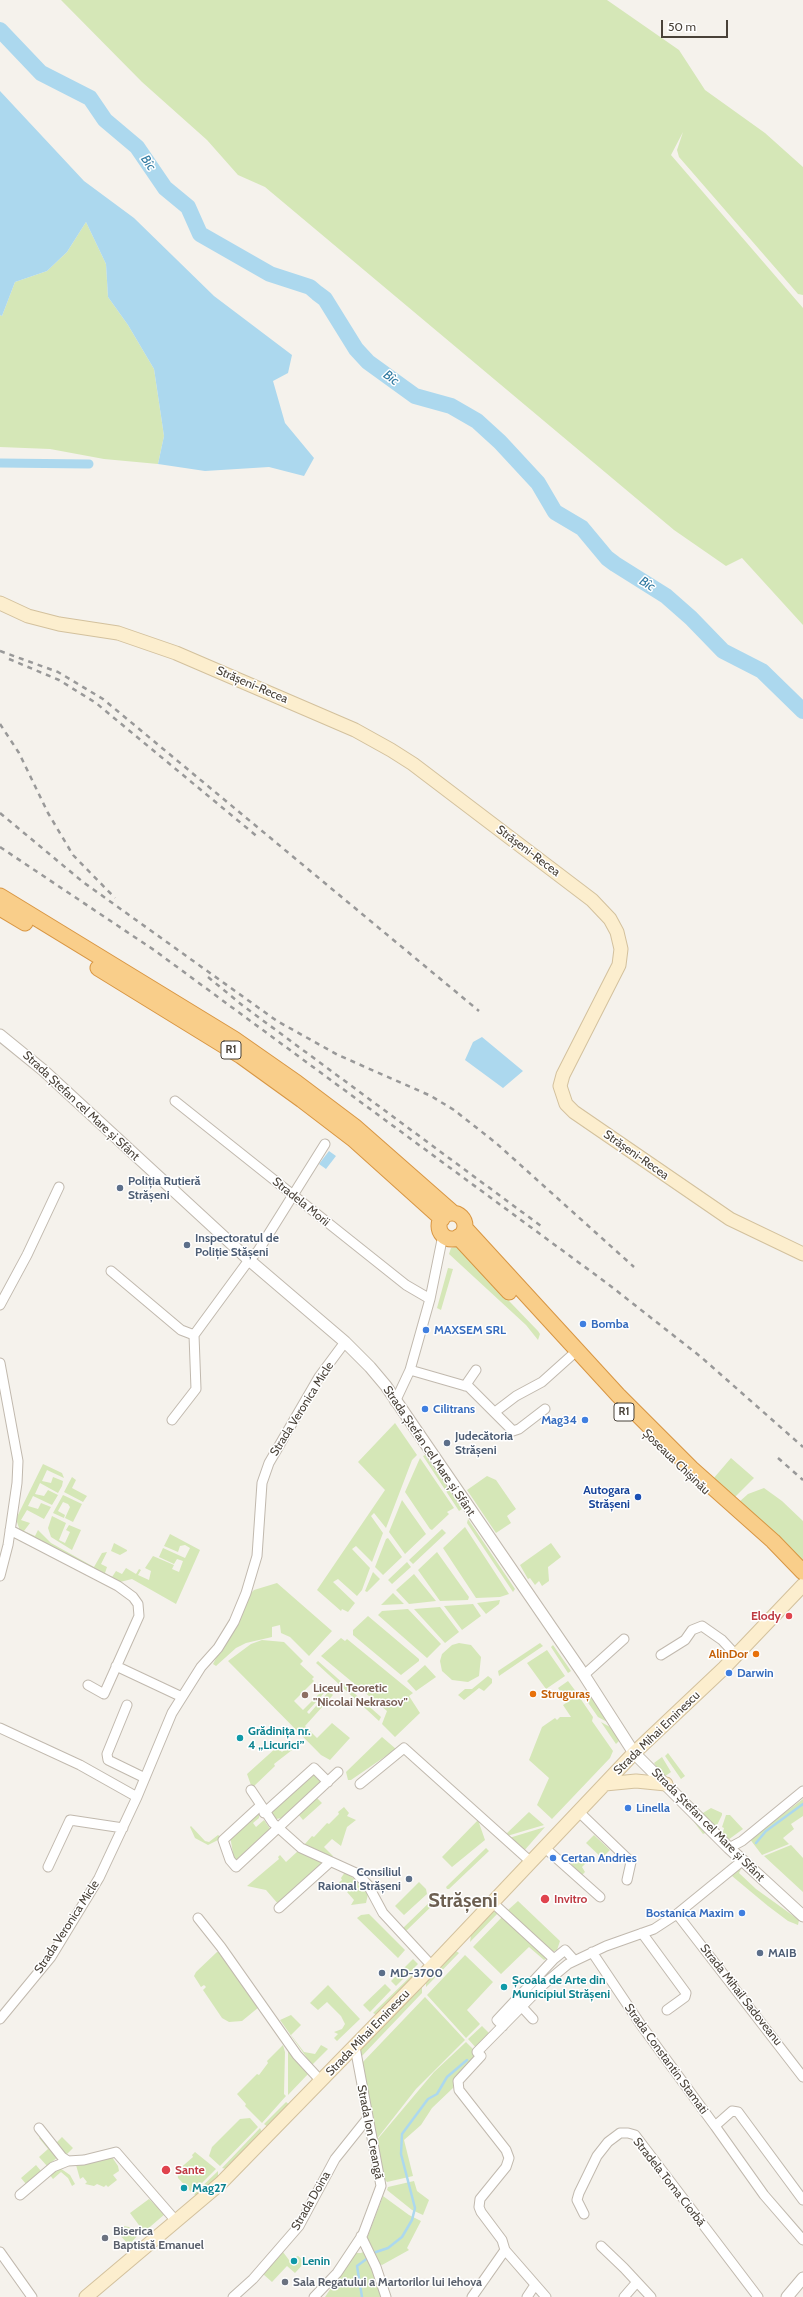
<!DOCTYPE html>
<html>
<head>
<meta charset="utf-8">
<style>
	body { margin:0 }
	#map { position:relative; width:803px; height:2297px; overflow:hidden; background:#f5f2ec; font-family:Cabin,sans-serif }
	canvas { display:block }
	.scale { position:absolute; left:661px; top:20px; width:67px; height:18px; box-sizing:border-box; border:2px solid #494239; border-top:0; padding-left:5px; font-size:12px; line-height:14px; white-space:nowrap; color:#494239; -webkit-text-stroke:3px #fff; paint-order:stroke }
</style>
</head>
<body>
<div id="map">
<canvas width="803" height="2297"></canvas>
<div class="scale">50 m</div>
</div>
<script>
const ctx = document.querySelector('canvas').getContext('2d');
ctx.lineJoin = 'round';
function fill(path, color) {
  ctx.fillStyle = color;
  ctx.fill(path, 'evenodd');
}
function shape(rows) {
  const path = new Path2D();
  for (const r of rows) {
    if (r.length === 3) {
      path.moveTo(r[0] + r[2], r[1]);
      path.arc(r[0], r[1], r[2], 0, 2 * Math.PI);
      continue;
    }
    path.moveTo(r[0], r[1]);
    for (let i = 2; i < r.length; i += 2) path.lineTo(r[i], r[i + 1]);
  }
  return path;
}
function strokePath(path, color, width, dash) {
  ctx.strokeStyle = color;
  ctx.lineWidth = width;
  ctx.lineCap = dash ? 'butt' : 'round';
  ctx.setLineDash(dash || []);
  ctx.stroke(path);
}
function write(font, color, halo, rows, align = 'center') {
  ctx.font = font + ' Cabin,sans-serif';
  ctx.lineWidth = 3;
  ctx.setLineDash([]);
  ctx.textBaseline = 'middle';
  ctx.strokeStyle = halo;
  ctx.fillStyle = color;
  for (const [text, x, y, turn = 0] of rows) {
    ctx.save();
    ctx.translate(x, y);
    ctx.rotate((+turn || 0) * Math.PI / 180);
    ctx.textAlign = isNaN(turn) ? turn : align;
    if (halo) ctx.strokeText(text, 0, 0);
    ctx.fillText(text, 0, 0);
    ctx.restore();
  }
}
fill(shape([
	[61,0,607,0,679,50,705,90,765,133,803,167,803,295,798,294,679,157,677,150,683,132,671,155,803,308,803,625,742,558,726,566,674,530,265,187,238,175,207,140,142,82],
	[86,222,106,264,108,297,128,325,154,369,164,436,158,464,104,459,50,449,0,447,0,315,2,316,15,282,47,271,67,252],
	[457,1247,538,1331,540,1334,538,1340,526,1325,449,1254,451,1248],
	[448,1268,453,1269,441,1310,437,1308],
	[395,1423,417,1455,412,1460,386,1528,374,1513,371,1516,383,1533,372,1562,356,1546,352,1549,370,1568,362,1590,357,1596,338,1579,333,1582,355,1603,348,1612,342,1609,341,1611,317,1590,385,1490,358,1462],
	[425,1455,462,1509,459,1511,423,1456],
	[420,1458,454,1508,447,1512,449,1514,432,1530,430,1529,405,1492],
	[731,1458,754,1478,735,1497,713,1479],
	[43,1464,62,1473,64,1478,47,1470,42,1481,51,1483,53,1477,63,1481,62,1486,58,1493,40,1483,35,1494,44,1496,48,1490,58,1495,52,1505,33,1496,28,1506,38,1509,41,1503,51,1507,44,1519,27,1510,21,1520,30,1523,24,1531,35,1536,38,1530,51,1543,94,1567,102,1553,107,1552,101,1564,107,1567,105,1573,112,1577,116,1571,122,1574,126,1568,136,1574,139,1569,141,1570,138,1575,149,1580,151,1571,145,1568,153,1556,174,1565,172,1569,179,1572,183,1561,177,1559,174,1564,159,1557,163,1548,185,1558,190,1548,185,1545,180,1546,178,1552,164,1546,170,1534,200,1550,176,1604,132,1579,116,1583,20,1531,16,1519],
	[487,1476,496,1480,516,1509,507,1516,511,1523,496,1533,467,1490],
	[72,1477,76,1480,72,1488,87,1496,83,1502,64,1492],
	[764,1488,782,1501,803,1521,803,1562,739,1502,748,1494],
	[63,1495,82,1504,73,1522,65,1518,70,1507,68,1504,63,1502,58,1511,65,1515,64,1518,53,1513],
	[402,1500,426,1534,405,1554,389,1532],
	[52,1516,66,1523,59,1540,65,1543,70,1532,66,1530,69,1525,81,1530,72,1550,51,1537,48,1528],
	[468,1519,515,1589,513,1592,467,1523],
	[465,1527,509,1594,500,1597,476,1598,443,1548],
	[442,1529,446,1533,413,1564,409,1560],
	[388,1538,402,1557,383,1575,375,1567,386,1539],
	[114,1543,127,1550,127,1551,120,1555,111,1551],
	[551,1543,561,1557,548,1567,549,1581,542,1586,539,1581,535,1585,530,1578,528,1579,520,1565],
	[437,1552,469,1597,468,1600,440,1601,418,1570],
	[407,1562,411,1567,392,1584,388,1580],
	[373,1572,380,1579,367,1592,365,1591],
	[414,1574,436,1601,409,1604,396,1590],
	[277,1583,332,1631,309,1656,290,1637,281,1633,280,1625,272,1627,272,1637,246,1643,236,1648,216,1666,213,1664,250,1594,254,1590],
	[393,1593,404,1604,381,1605],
	[500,1600,499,1604,486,1614,477,1603],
	[473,1604,481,1616,462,1630,444,1606],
	[440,1607,459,1632,445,1643,414,1609],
	[408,1609,441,1644,427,1658,378,1615,382,1611],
	[368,1616,419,1659,419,1661,401,1675,353,1635,353,1630],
	[341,1638,345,1641,347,1639,413,1693,409,1696,420,1713,395,1737,382,1724,387,1711,321,1656],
	[262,1640,284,1642,303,1661,300,1664,314,1677,312,1679,314,1681,294,1701,303,1710,323,1690,325,1692,307,1712,309,1714,329,1691,333,1695,305,1726,317,1738,332,1723,350,1738,330,1760,321,1755,228,1661,251,1644],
	[459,1643,471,1645,481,1657,479,1676,468,1682,452,1680,442,1671,440,1661,442,1654,452,1645],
	[540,1643,543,1646,499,1676,498,1671],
	[553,1645,571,1671,568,1673,551,1647],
	[547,1650,565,1676,546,1689,527,1663],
	[318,1661,381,1717,379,1721,316,1663],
	[425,1665,436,1677,416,1691,407,1681],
	[488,1676,492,1679,492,1683,484,1691,479,1688,464,1700,458,1695,465,1689,472,1689],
	[568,1681,577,1693,567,1700,558,1688],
	[587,1691,609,1723,598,1717,582,1694],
	[578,1695,593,1717,592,1721,613,1751,610,1758,552,1819,537,1805,549,1778,529,1760,542,1727,555,1718,557,1720,560,1717,571,1717,563,1705],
	[601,1722,610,1727,620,1740,616,1744],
	[382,1737,396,1749,351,1780,348,1780,346,1772],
	[277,1747,282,1752,286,1748,292,1750,274,1764,275,1766,252,1788,247,1774],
	[668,1753,685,1776,681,1779,665,1756],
	[662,1757,671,1772,664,1777,654,1763],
	[312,1772,322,1783,282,1818,276,1819,270,1813],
	[316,1797,322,1803,303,1820,298,1814],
	[803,1799,803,1816,791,1824,794,1829,783,1838,789,1844,762,1855,749,1838,771,1823,772,1820,779,1817],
	[344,1807,349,1813,347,1816,356,1820,347,1827,341,1846,332,1839,324,1847,333,1856,331,1859,304,1845,312,1836,314,1837,327,1823,329,1824,339,1814,338,1812],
	[711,1808,722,1813,722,1815,715,1829,703,1834,694,1822,695,1818],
	[529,1812,544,1825,507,1836,506,1834],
	[259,1813,259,1818,253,1823,256,1827,264,1820,271,1830,238,1861,234,1859,230,1836],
	[726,1815,730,1815,743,1829,728,1840,723,1832,724,1828,722,1827],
	[478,1820,485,1840,452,1867,442,1857],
	[191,1826,205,1841,209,1842,218,1835,222,1838,208,1845,195,1838,190,1827],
	[545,1827,523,1852,509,1838],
	[594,1835,610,1850,602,1858,586,1843],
	[791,1845,803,1858,803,1892,764,1856],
	[486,1848,489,1851,449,1889,447,1889,446,1887],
	[298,1851,324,1863,279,1905,266,1890,247,1886,279,1859,278,1857,280,1855,286,1862],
	[577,1855,586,1863,582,1867,585,1872,582,1875,570,1863],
	[741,1863,742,1867,739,1873,756,1889,799,1920,798,1925,788,1921,768,1906,732,1876,731,1873],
	[345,1872,369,1890,366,1903,351,1905,354,1900,347,1892,349,1890,343,1883,337,1888,335,1886,342,1880,341,1878],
	[419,1882,426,1889,427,1894,404,1915,395,1906],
	[435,1897,437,1901,406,1931,403,1928],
	[518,1901,560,1941,557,1950,552,1952,508,1910],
	[492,1912,499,1912,470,1942,471,1935],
	[369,1914,405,1950,398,1958,357,1918,361,1915],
	[503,1916,546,1956,546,1959,544,1960,529,1947,501,1974,473,1947],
	[456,1951,459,1953,426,1987,426,1983],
	[217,1952,221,1952,259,2007,242,2021,229,2022,222,2018,203,1990,206,1987,204,1985,201,1987,194,1976,196,1972],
	[465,1955,493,1982,467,2010,480,2024,466,2038,427,1995],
	[413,1959,418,1964,396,1986,391,1981],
	[412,1975,414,1976,377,2015,373,2013],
	[385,1984,391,1990,370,2012,363,2005],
	[328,1985,360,2019,337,2041,334,2038,338,2034,334,2032,342,2029,345,2024,341,2016,327,2002,318,2010,310,2003],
	[422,1985,422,1993,360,2058,361,2049],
	[425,1997,465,2040,416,2089,376,2140,361,2064],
	[291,2015,301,2025,291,2035,304,2052,315,2054,321,2045,328,2049,312,2065,280,2020],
	[482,2026,491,2035,477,2049,468,2039],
	[466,2042,473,2049,475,2056,455,2081,453,2088,432,2108,421,2125,404,2140,413,2176,387,2182,385,2180,376,2141,434,2072],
	[283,2045,285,2052,284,2094,286,2096,262,2123,245,2106,246,2104,237,2094,257,2074,259,2075,268,2063,267,2061],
	[288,2051,309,2073,288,2095],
	[286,2102,290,2105,268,2127,264,2124],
	[250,2118,258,2127,220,2166,209,2156,212,2147,240,2119],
	[260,2128,262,2132,226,2169,222,2168],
	[40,2137,58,2157,47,2166,39,2157,48,2149,39,2138],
	[62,2137,73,2148,66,2155,56,2143],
	[195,2152,216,2169,192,2193,178,2178,177,2171,193,2157,192,2155],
	[112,2157,118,2166,119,2171,113,2175,117,2180,108,2187,106,2185,104,2187,97,2184,94,2186,85,2184,87,2182,83,2177,80,2179,76,2165],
	[36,2165,41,2171,26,2184,21,2178],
	[60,2168,70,2175,75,2184,72,2186,68,2178,61,2172,53,2179,49,2174],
	[218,2171,218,2177,197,2197,194,2194],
	[414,2181,417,2191,429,2200,423,2215,412,2210,387,2190,388,2187],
	[383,2196,409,2215,421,2221,407,2248,409,2250,382,2265,378,2263,367,2238],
	[149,2199,165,2214,144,2232,130,2213],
	[124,2226,129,2227,137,2236,129,2245,117,2232],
	[365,2251,383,2297,325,2297,354,2253,361,2253],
	[283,2252,289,2260,298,2256,305,2262,295,2273,287,2266,272,2282,263,2274]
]), '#d5e7b7');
fill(shape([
	[0,91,84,181,134,218,214,296,292,355,288,373,273,381,285,423,314,458,304,476,269,467,205,471,158,464,164,436,154,369,128,325,108,297,106,264,86,222,67,252,47,271,15,282,2,316,0,315],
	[482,1037,523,1071,503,1088,465,1060,473,1042],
	[329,1151,336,1156,326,1169,319,1164]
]), '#acd8ee');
strokePath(shape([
	[756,1843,766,1831,803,1804],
	[362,2297,357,2266,376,2252,388,2248,402,2237,412,2220,415,2208,401,2154,402,2134,428,2099,437,2094,447,2077,467,2060]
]), '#acd8ee', 2.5);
strokePath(shape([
	[0,463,89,464]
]), '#acd8ee', 9);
strokePath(shape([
	[0,30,41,73,90,98,105,120,137,147,165,188,188,207,200,234,270,274,310,287,317,293,325,299,356,349,368,362,415,396,451,406,477,421,500,442,538,483,555,512,582,528,607,558,615,564,666,596,691,618,723,651,762,671,803,711]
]), '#acd8ee', 16);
const minor = shape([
	[175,1101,406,1285,430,1299],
	[111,1271,181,1330,194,1335],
	[0,1305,27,1255,59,1187],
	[0,1363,18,1461,17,1483,8,1545,0,1576],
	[410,1370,469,1387,513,1431,519,1429,545,1409],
	[465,1386,476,1370],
	[395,1402,410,1370,430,1299,443,1235],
	[495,1412,516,1396,542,1382,571,1356],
	[172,1420,196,1389,194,1335,249,1260,258,1251,325,1144],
	[10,1530,118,1586,133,1597,138,1604,139,1616,104,1694,88,1685],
	[661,1655,685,1640,692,1630,702,1626,722,1640,735,1654],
	[116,1666,182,1697],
	[584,1675,624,1639],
	[127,1705,107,1754,108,1760,145,1778],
	[0,1728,80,1765,137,1797],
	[360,1784,404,1748,531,1862],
	[251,1790,273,1823,301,1848,356,1873,368,1885,383,1913,432,1966],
	[260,1806,223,1840,230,1860,236,1867,338,1772],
	[579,1812,631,1862,627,1880],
	[264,1813,314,1768,328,1782],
	[545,1848,600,1897],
	[729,1848,742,1841,803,1791],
	[48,1867,70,1820,123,1828],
	[493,1903,554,1959],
	[279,1908,329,1863],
	[677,1914,803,2077],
	[198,1918,221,1947,297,2055,321,2081],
	[642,1933,686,1993,685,1997,667,2010],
	[592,1952,641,2025,715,2126,732,2111,738,2112,803,2200],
	[522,2007,533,2019],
	[0,2019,51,1957,99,1878,137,1797,172,1713,201,1667,218,1648,234,1622,246,1593,257,1556,262,1483,269,1463,319,1377,345,1342],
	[503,2026,497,2020,554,1959,565,1950,574,1960],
	[715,2126,764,2195,803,2240],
	[39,2128,62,2157,68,2161,84,2160,116,2152,176,2221],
	[20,2195,53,2167,68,2161],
	[584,2214,577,2200,579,2193,597,2156,608,2142,620,2133,628,2133,635,2135,758,2297],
	[361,2236,376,2267,386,2297],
	[601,2246,624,2268,651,2297],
	[0,2252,32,2297],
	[233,2297,253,2279,299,2226,335,2159,367,2119],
	[314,2297,337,2273,363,2234,381,2186,355,2047],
	[472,2297,505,2250],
	[527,2297,535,2285],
	[546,2297,505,2250,502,2240,481,2212,479,2207,480,2199,506,2167,509,2158,506,2150,459,2090,458,2081,481,2056,477,2052,544,1984,568,1964,606,1946,654,1929,677,1914,742,1861],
	[624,2297,637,2282]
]);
const tertiary = shape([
	[0,1035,43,1070,249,1260,345,1342,370,1367,386,1386,584,1675,634,1753,729,1848,803,1916],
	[787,2297,803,2278]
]);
const secondary = shape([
	[0,603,28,616,59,624,118,633,176,653,355,730,391,750,413,764,592,900,610,919,617,932,621,949,619,965,563,1075,560,1086,566,1104,574,1112,730,1219,803,1254],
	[605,1784,636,1781,666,1784],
	[86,2297,221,2183,420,1979,634,1753,724,1668,803,1585]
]);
const trunk = shape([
	[0,896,234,1039,297,1083,354,1126,453,1213],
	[0,908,25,923],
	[98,968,241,1056,302,1100,353,1139,442,1219],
	[452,1226,13],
	[465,1228,618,1395,691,1468,773,1541,803,1572],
	[458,1237,509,1292]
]);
strokePath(minor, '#c1b9ae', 11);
strokePath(tertiary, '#c1b9ae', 13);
strokePath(secondary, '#d3c19d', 15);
strokePath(trunk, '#d89643', 17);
strokePath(minor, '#fff', 9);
strokePath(tertiary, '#fff', 11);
strokePath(secondary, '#fceece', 13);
strokePath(trunk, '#f9ce8a', 15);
strokePath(shape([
	[0,651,58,672,103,699,479,1011],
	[9,659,59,680,96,703,259,838],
	[0,724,19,753,48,813,73,855,115,898],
	[0,813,83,882,277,1021,338,1055,431,1096,454,1110,496,1143,634,1267],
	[0,847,154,950,608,1284,701,1357,803,1447],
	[208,977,242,1005,541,1226],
	[778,1458,803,1480]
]), '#999', 2.5, [5, 5]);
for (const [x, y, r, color] of [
	[120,1188,4,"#5c6f8a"],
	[187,1245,4,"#5c6f8a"],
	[583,1324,4,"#3f7fe0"],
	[426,1330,4,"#3f7fe0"],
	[425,1409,4,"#3f7fe0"],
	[585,1420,4,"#3f7fe0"],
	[447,1443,4,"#5c6f8a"],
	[638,1497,4,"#1a4fb4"],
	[789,1616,4,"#e0444e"],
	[756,1654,4,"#e8710a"],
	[729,1673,4,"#3f7fe0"],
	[533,1694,4,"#e8710a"],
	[305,1695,4,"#8d6e63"],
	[240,1738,4,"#0f9aa8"],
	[628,1808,4,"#3f7fe0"],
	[553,1858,4,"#3f7fe0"],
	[409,1879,4,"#5c6f8a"],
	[545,1899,5,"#e0444e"],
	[742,1913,4,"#3f7fe0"],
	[760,1953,4,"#5c6f8a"],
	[382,1973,4,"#5c6f8a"],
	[504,1987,4,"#0f9aa8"],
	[166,2170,5,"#e0444e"],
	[184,2188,4,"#0f9aa8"],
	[105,2238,4,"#6b7280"],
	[294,2261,4,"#0f9aa8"],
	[285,2282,4,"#6b7280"]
]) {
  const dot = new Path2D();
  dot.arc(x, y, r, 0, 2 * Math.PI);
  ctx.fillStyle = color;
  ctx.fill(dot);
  strokePath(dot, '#fff', 1.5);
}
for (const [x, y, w] of [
	[231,1050,20],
	[624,1412,20]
]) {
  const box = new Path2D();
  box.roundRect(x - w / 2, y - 9, w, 18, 3);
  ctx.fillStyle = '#fff';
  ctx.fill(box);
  strokePath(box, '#494239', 1);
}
write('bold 11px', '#494239', null, [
	["R1",231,1050],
	["R1",624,1412]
]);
write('12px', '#494239', '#fff', [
	["Strășeni-Recea",252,685,23],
	["Strășeni-Recea",528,851,37],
	["Strada Ștefan cel Mare și Sfânt",81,1106,43],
	["Strășeni-Recea",636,1155,35],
	["Stradela Morii",301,1202,39],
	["Strada Veronica Micle",302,1409,-58],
	["Strada Ștefan cel Mare și Sfânt",429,1451,56],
	["Șoseaua Chișinău",676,1462,44],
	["Strada Mihai Eminescu",657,1733,-44],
	["Strada Ștefan cel Mare și Sfânt",708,1825,45],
	["Strada Veronica Micle",67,1927,-57],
	["Strada Mihail Sadoveanu",741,1995,52],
	["Strada Mihai Eminescu",368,2033,-46],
	["Strada Constantin Stamati",666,2059,54],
	["Strada Ion Creangă",370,2132,79],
	["Stradela Toma Ciorbă",669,2182,52],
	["Strada Doina",311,2201,-60]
]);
write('bold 12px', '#4e5e75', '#fff', [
	["Poliția Rutieră",128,1181],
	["Strășeni",128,1195],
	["Inspectoratul de",195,1238],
	["Poliție Stășeni",195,1252],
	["Judecătoria",455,1436],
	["Strășeni",455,1450],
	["Consiliul",401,1872,"right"],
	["Raional Strășeni",401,1886,"right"],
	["MAIB",768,1953],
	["MD-3700",390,1973]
], 'left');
write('bold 12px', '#366cbe', '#fff', [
	["Bomba",591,1324],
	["MAXSEM SRL",434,1330],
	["Cilitrans",433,1409],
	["Mag34",577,1420,"right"],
	["Darwin",737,1673],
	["Linella",636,1808],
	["Certan Andries",561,1858],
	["Bostanica Maxim",734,1913,"right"]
], 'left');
write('bold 12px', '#164399', '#fff', [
	["Autogara",630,1490],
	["Strășeni",630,1504]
], 'right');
write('bold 12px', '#be3a42', '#fff', [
	["Elody",781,1616,"right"],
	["Invitro",554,1899],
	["Sante",175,2170]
], 'left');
write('bold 12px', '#c56008', '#fff', [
	["AlinDor",748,1654],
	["Struguraș",541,1694,"left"]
], 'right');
write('bold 12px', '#785e54', '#fff', [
	["Liceul Teoretic",313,1688],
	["\"Nicolai Nekrasov\"",313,1702]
], 'left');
write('bold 12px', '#0d838f', '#fff', [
	["Grădinița nr.",248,1731],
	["4 „Licurici”",248,1745],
	["Școala de Arte din",512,1980],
	["Municipiul Strășeni",512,1994],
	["Mag27",192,2188],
	["Lenin",302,2261]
], 'left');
write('bold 12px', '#5b616d', '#fff', [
	["Biserica",113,2231],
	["Baptistă Emanuel",113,2245],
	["Sala Regatului a Martorilor lui Iehova",293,2282]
], 'left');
write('italic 13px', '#327ba2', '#fff', [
	["Bîc",148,163,55],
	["Bîc",391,378,36],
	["Bîc",647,584,32]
]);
write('bold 20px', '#6c5f51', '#fff', [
	["Strășeni",463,1901]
]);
</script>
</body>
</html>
